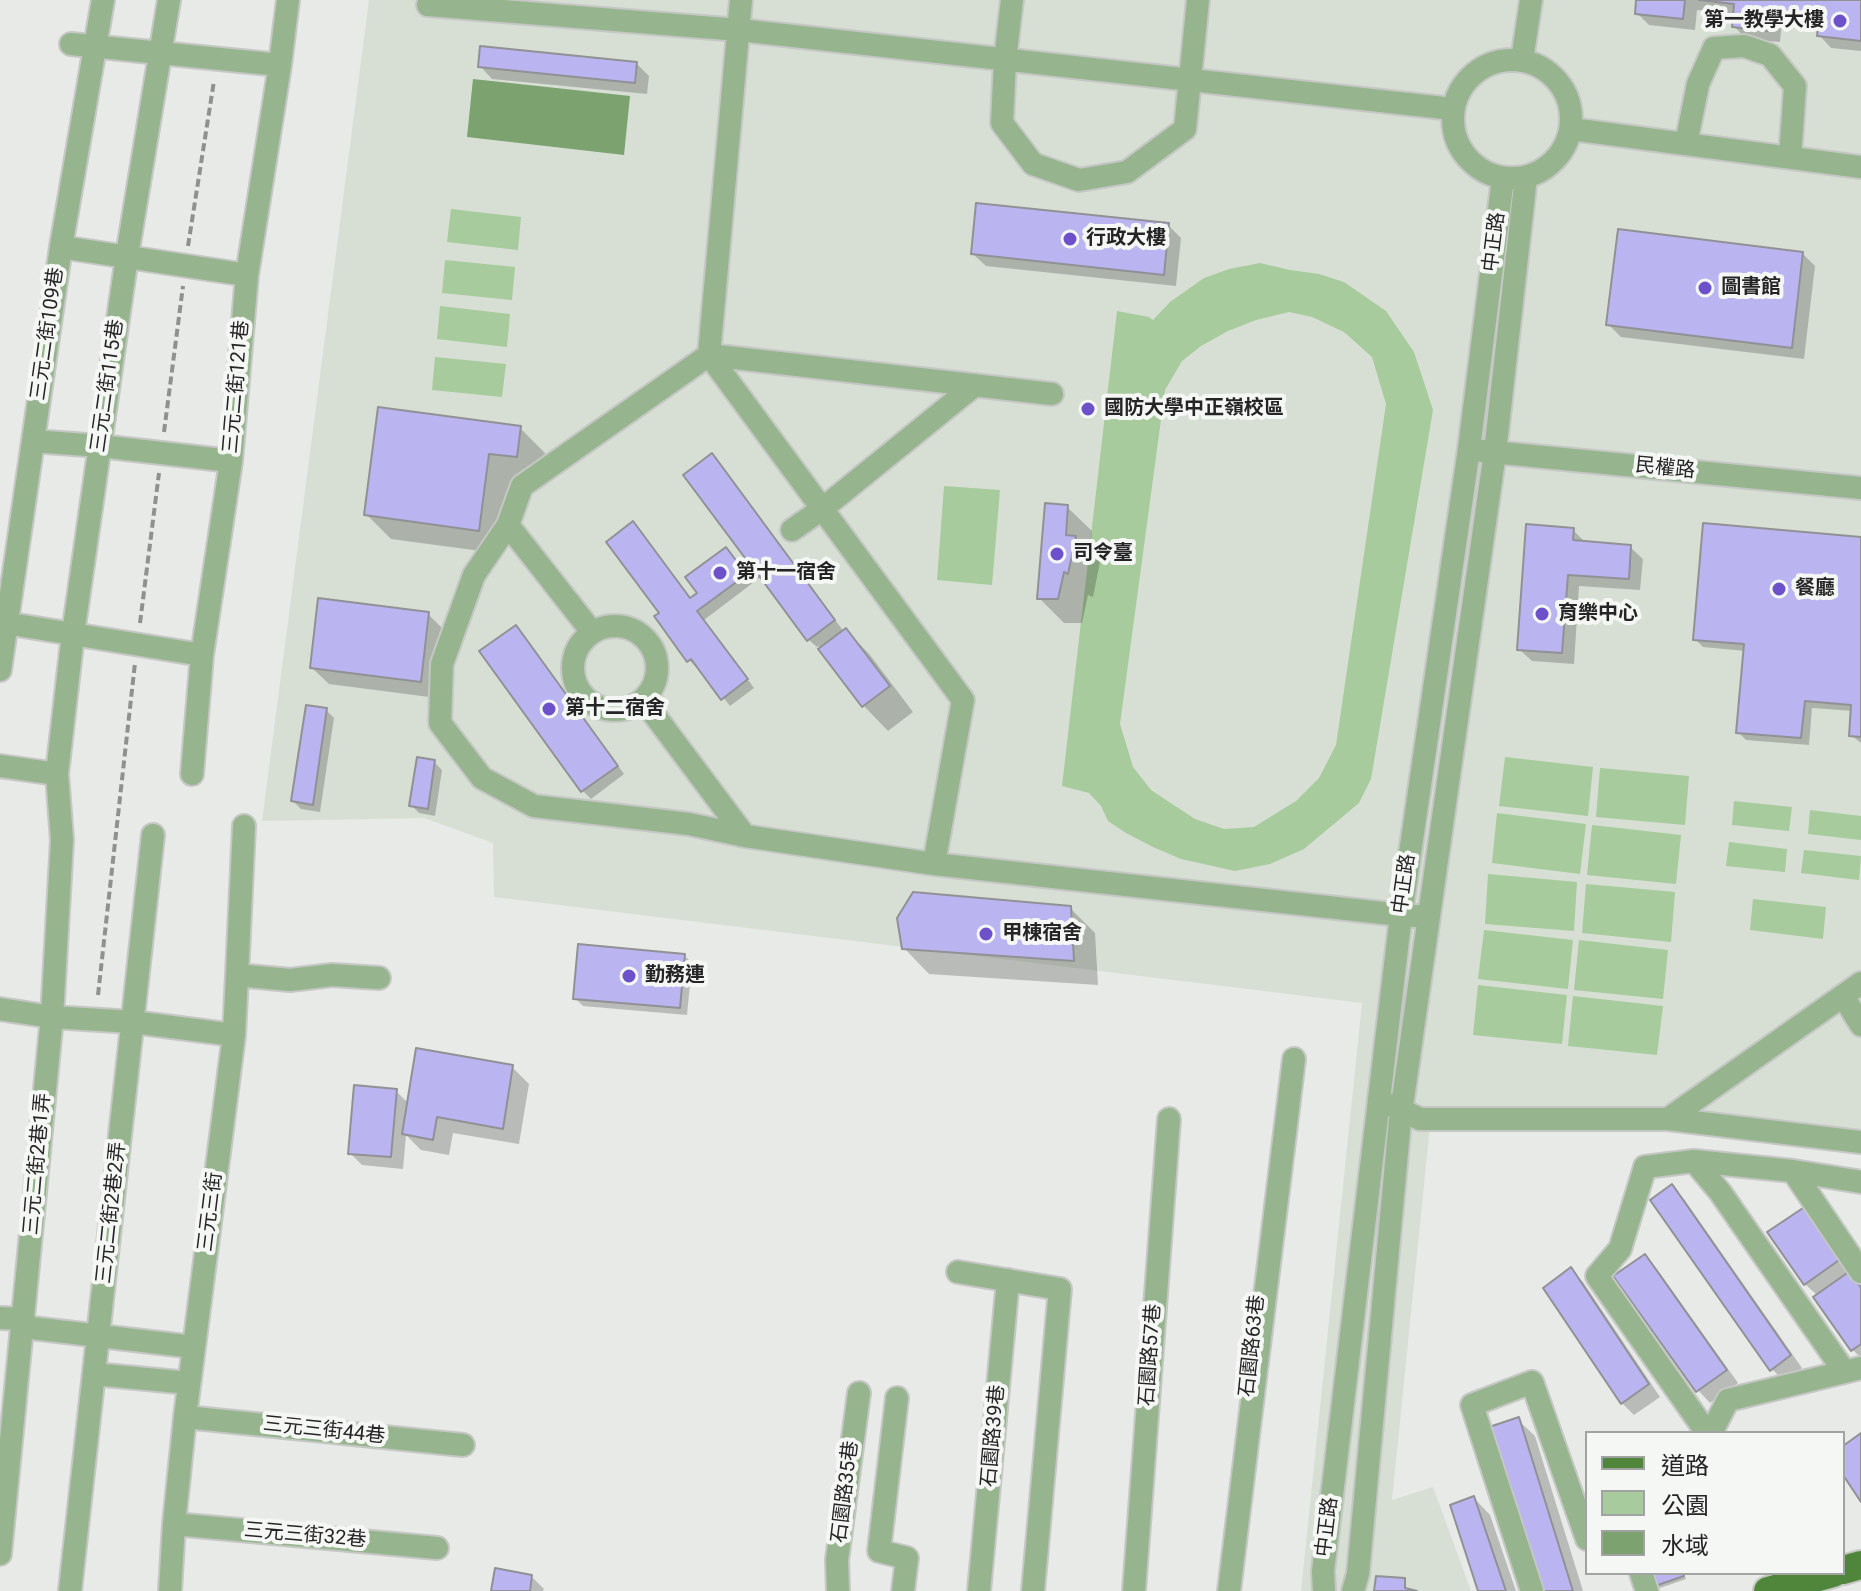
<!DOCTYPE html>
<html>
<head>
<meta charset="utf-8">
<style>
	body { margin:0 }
	#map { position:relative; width:1861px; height:1591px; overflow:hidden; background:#e7eae6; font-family:Roboto,"Noto Sans TC",sans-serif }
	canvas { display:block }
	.legend { position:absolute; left:1585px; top:1431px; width:260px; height:144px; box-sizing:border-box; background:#f5f7f4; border:2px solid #a1a3a1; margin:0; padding:10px 14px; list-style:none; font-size:24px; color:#242524 }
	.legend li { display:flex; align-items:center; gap:16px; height:40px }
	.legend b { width:40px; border:2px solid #a1a3a1 }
</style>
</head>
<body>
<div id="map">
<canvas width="1861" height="1591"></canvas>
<ul class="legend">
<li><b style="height:10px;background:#4f863b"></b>道路</li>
<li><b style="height:22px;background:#a7cb9c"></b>公園</li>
<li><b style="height:22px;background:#7ba26f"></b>水域</li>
</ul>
</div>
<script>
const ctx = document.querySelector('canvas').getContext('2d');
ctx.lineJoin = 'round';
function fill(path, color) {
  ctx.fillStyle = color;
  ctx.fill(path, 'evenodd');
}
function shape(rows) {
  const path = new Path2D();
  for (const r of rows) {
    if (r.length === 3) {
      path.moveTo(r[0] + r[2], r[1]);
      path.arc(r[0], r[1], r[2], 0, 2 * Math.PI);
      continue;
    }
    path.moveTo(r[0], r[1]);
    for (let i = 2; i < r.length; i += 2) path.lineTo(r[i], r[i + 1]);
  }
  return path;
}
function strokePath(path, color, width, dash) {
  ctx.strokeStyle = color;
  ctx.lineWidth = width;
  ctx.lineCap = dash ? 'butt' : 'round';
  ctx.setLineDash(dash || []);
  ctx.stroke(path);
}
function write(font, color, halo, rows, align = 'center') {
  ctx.font = font + ' Roboto,"Noto Sans TC",sans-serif';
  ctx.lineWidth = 8;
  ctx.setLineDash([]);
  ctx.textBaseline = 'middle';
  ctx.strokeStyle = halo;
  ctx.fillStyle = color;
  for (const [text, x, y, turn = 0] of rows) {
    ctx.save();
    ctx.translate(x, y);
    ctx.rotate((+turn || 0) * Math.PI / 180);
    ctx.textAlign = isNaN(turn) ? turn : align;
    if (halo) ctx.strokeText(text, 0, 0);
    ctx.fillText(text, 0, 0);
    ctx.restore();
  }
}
fill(shape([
	[369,0,1861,0,1861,1154,1663,1130,1430,1126,1392,1500,1433,1487,1471,1591,1301,1591,1362,1003,494,897,493,843,424,818,262,821]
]), '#d7dfd5');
fill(shape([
	[451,209,521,217,518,250,447,242],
	[445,260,515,267,512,300,442,293],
	[1260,263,1290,270,1319,274,1344,282,1386,311,1414,352,1433,410,1371,779,1359,803,1304,849,1270,864,1235,871,1181,859,1153,847,1126,833,1108,821,1101,806,1089,793,1062,786,1117,311,1149,317,1153,320,1170,302,1204,278,1229,269],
	[1289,312,1312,317,1344,332,1372,357,1386,404,1336,745,1319,778,1296,801,1254,827,1224,829,1195,819,1151,790,1133,767,1120,724,1165,390,1182,361,1201,346,1228,331,1256,320],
	[440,306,510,314,507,347,437,339],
	[435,357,506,364,502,397,432,390],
	[944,486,1000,490,992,585,937,580],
	[1505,757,1593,767,1588,816,1499,806],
	[1600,768,1689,776,1685,825,1596,817],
	[1734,801,1792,807,1789,831,1732,825],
	[1810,810,1861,816,1861,840,1808,834],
	[1497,813,1586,824,1580,874,1492,863],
	[1592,825,1681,835,1676,884,1587,875],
	[1729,842,1787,849,1785,872,1726,866],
	[1804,850,1861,856,1859,880,1801,873],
	[1488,874,1577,882,1574,931,1485,924],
	[1586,884,1675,892,1671,942,1582,933],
	[1753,899,1826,907,1823,939,1750,930],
	[1484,930,1573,940,1568,989,1478,979],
	[1579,940,1668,950,1663,999,1574,990],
	[1478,985,1567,995,1562,1044,1473,1035],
	[1573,996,1663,1006,1657,1055,1568,1046]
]), '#a7cb9c');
fill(shape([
	[473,79,630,96,624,155,467,137]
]), '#7ba26f');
fill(shape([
	[1638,0,1861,0,1861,51,1831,48,1819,35,1820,25,1782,21,1780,42,1746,39,1734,26,1735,14,1697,10,1695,30,1649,25,1637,13],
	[636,63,649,76,647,94,492,79,480,66],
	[1168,225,1181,238,1176,286,986,266,973,254],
	[1802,253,1815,266,1804,359,1621,337,1608,324],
	[520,428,545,453,541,481,513,478,503,554,391,539,366,514],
	[720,463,844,632,846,630,870,655,913,712,888,731,864,706,819,646,817,647,809,640,762,576,704,620,754,688,730,706,699,666,697,668,689,660,662,614,633,524,641,532,691,600,747,558],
	[1067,507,1092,531,1090,553,1100,562,1093,597,1088,595,1082,623,1064,623,1039,598],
	[1573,530,1585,542,1630,547,1643,559,1640,590,1579,586,1574,664,1532,661,1519,649],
	[1861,539,1861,743,1851,735,1853,711,1812,708,1809,745,1746,740,1738,732,1745,651,1703,647,1695,639],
	[428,614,445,631,437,698,329,684,312,668],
	[523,635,624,774,591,799,583,791,482,652],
	[326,710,334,718,320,812,301,809,293,801],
	[434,762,442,770,435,816,419,813,411,805],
	[1070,908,1095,933,1098,985,929,974,904,948],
	[684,955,692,963,687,1015,583,1006,575,998],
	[512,1067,529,1084,519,1144,453,1133,449,1155,421,1150,406,1135,403,1169,362,1165,350,1153,396,1091,409,1104],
	[1672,1187,1684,1199,1802,1368,1784,1381,1772,1369],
	[1806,1208,1849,1273,1861,1285,1861,1358,1852,1349,1818,1296,1805,1284],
	[1644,1256,1657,1269,1738,1383,1710,1403,1698,1390],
	[1571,1270,1583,1282,1660,1397,1634,1415,1622,1403],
	[1518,1420,1535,1436,1583,1591,1546,1591],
	[1474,1498,1490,1515,1516,1591,1480,1591],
	[1653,1573,1684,1573,1686,1579,1660,1588,1657,1584],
	[531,1576,544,1589,543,1591,493,1591]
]), '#0003');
const building = shape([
	[1636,0,1685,0,1683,19,1635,14,1636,0],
	[1699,0,1861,0,1861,41,1817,36,1819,15,1770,10,1768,31,1732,27,1734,4,1699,0],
	[480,46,637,62,635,83,478,67,480,46],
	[976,203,1169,223,1164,275,971,254,976,203],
	[1618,229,1803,252,1792,348,1606,325,1618,229],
	[378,407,521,426,517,457,489,454,479,531,364,515,378,407],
	[712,453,835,620,807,641,754,569,697,611,748,679,721,700,691,659,687,662,654,616,659,613,606,542,633,521,690,598,697,593,685,577,726,547,738,563,745,558,683,475,712,453],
	[1045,503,1068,505,1066,535,1076,536,1068,574,1064,572,1058,599,1037,599,1045,503],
	[1703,523,1861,537,1861,737,1849,736,1851,705,1805,701,1801,738,1736,733,1744,644,1693,640,1703,523],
	[1526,524,1574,528,1573,540,1631,545,1629,579,1568,575,1562,653,1517,650,1526,524],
	[318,598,429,612,421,682,310,668,318,598],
	[516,625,618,766,581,792,479,651,516,625],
	[846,628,890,686,862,707,818,649,846,628],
	[306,705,327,708,313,805,291,801,306,705],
	[417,757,435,760,428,809,409,806,417,757],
	[913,892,1071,906,1074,961,902,949,897,918,913,892],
	[578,944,685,954,680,1008,573,999,578,944],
	[416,1048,513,1065,503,1129,437,1117,433,1140,402,1134,416,1048],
	[354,1085,397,1089,391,1157,348,1154,354,1085],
	[1672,1184,1791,1355,1770,1371,1650,1200,1672,1184],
	[1806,1206,1842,1258,1804,1285,1767,1232,1806,1206],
	[1645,1254,1727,1370,1696,1392,1613,1276,1645,1254],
	[1571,1267,1649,1384,1621,1404,1543,1288,1571,1267],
	[1850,1271,1861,1288,1861,1344,1851,1351,1813,1297,1850,1271],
	[1519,1417,1573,1591,1543,1591,1489,1427,1519,1417],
	[1861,1433,1861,1502,1843,1475,1843,1446,1861,1433],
	[1474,1496,1506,1591,1478,1591,1450,1505,1474,1496],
	[495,1568,532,1575,530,1591,491,1591,495,1568],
	[1651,1573,1683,1573,1684,1576,1655,1586,1651,1573],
	[1376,1576,1405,1578,1405,1588,1417,1591,1374,1591,1376,1576]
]);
fill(building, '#bab4f0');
strokePath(building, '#919195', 2);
const minor = shape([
	[741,0,709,355,522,486,508,525,474,575,442,664,440,723,482,778,534,806,689,824,745,836,934,864,1401,915,1429,917],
	[1012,0,1005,60,1002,123,1033,164,1079,180,1127,172,1185,129,1198,0],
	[428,5,739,30,1453,109],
	[71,44,280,65],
	[1512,119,59],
	[1522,60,1531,0],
	[1571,129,1861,167],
	[1686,144,1698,84,1714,48,1744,46,1770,55,1795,86,1790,157],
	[61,247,247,275],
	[33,441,100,446,231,461],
	[1482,451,1861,488],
	[508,525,592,632],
	[792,530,822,509,975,385],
	[5,623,202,655],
	[615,668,42],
	[0,670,61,247,103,0],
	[644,701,745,836],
	[0,766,57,774],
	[192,774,202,655,231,461,247,275,280,65,288,0],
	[934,864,963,700,709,355,1052,394],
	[237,975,244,826],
	[1843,996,1861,1025],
	[0,1009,52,1017,133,1022,234,1035],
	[1391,1105,1420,1119,1668,1119,1861,983],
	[1668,1119,1861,1142],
	[1694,1161,1793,1171,1861,1182],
	[1793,1171,1861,1272],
	[958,1272,1060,1289,1033,1591],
	[0,1318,24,1319],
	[23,1327,194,1347],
	[94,1374,189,1383],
	[897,1398,879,1551,907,1558,903,1591],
	[185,1417,463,1445],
	[1707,1433,1597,1276,1620,1249,1645,1167,1694,1161,1720,1192,1844,1371],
	[1711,1433,1728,1400,1861,1368],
	[174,1524,437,1548],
	[0,1554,52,1017,62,840,57,774,73,634,127,256,169,0],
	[1641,1573,1647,1591],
	[70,1591,153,835],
	[170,1591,174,1524,185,1417,234,1035,237,975,290,980,332,975,379,978],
	[838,1591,837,1560,859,1393],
	[979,1591,1008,1280],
	[1134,1591,1169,1119],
	[1229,1591,1294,1059],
	[1324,1591,1323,1571,1401,915,1469,449,1503,178],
	[1353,1591,1358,1574,1400,1120,1495,452,1526,177],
	[1532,1591,1472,1405,1532,1382,1587,1539]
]);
const major = shape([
	[1843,1570,1861,1565],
	[1768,1591,1833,1573]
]);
strokePath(minor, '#c4c7c3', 26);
strokePath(major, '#c4c7c3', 32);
strokePath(shape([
	[188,246,214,81],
	[164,432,183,286],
	[140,623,159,473],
	[98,995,135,663]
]), '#8f918e', 4, [8, 4]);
strokePath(minor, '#96b48d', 22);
strokePath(major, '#4f863b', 28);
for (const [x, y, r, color] of [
	[1840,21,8,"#6d51ca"],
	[1070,239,8,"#6d51ca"],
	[1705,288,8,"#6d51ca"],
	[1088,409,8,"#6d51ca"],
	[1057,554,8,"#6d51ca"],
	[720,573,8,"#6d51ca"],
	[1779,589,8,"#6d51ca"],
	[1542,614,8,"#6d51ca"],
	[549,709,8,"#6d51ca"],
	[986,934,8,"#6d51ca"],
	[629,976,8,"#6d51ca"]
]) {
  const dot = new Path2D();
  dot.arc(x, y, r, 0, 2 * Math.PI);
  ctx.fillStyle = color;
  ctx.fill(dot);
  strokePath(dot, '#f5f7f4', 3);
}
write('bold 20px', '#242524', '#f5f7f4', [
	["第一教學大樓",1824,21,"right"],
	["行政大樓",1086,239],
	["圖書館",1721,288],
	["國防大學中正嶺校區",1104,409],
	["司令臺",1073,554],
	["第十一宿舍",736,573],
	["餐廳",1795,589],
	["育樂中心",1558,614],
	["第十二宿舍",565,709],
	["甲棟宿舍",1002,934],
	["勤務連",645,976]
], 'left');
write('20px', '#242524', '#f5f7f4', [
	["中正路",1495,242,-83],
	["三元二街109巷",48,334,-82],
	["三元二街115巷",108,386,-82],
	["三元二街121巷",237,387,-85],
	["民權路",1665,469,6],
	["中正路",1405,884,-82],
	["三元二街2巷1弄",38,1164,-85],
	["三元三街",211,1212,-83],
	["三元二街2巷2弄",112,1213,-84],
	["石園路63巷",1253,1346,-84],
	["石園路57巷",1151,1355,-86],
	["三元三街44巷",324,1431,6],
	["石園路39巷",994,1436,-85],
	["石園路35巷",846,1492,-83],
	["中正路",1328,1527,-83],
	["三元三街32巷",305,1536,5]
]);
</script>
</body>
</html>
